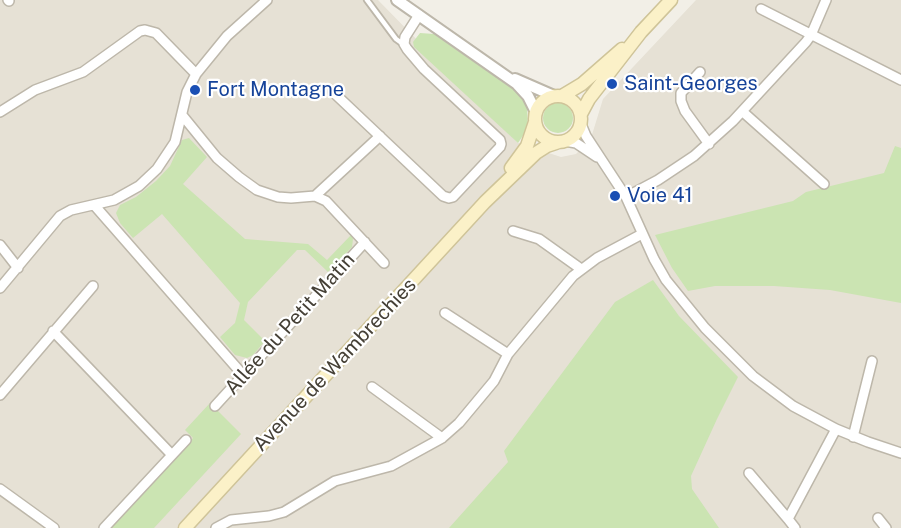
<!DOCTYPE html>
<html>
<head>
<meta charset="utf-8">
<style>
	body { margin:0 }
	canvas { display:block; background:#f2efe7 }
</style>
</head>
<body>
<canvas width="901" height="528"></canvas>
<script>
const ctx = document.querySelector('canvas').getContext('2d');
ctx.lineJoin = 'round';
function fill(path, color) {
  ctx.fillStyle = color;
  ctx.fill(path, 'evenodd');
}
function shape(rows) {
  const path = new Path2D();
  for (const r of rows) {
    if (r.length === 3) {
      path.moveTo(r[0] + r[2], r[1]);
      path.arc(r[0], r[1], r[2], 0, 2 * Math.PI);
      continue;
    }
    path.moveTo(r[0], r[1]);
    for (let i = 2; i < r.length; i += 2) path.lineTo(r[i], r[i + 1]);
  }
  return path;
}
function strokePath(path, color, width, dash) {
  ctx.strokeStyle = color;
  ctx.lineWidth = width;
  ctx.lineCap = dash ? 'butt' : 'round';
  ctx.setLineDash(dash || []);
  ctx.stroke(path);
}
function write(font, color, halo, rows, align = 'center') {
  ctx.font = font + ' "Public Sans",sans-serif';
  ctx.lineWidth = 4.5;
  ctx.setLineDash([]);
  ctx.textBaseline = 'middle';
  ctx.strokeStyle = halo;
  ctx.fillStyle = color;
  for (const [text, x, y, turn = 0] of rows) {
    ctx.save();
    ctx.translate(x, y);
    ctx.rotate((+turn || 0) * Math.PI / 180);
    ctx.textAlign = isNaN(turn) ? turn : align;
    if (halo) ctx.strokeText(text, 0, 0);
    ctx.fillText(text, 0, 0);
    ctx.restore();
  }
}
fill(shape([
	[0,0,378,0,518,143,561,157,576,154,591,138,603,99,696,0,901,0,901,528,0,528]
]), '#e6e1d5');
fill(shape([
	[420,33,434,34,516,91,527,104,528,128,518,143,414,47,413,42],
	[558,118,15],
	[189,138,207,157,183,184,245,239,308,244,327,260,352,234,353,239,352,247,328,272,305,250,297,250,248,302,244,320,265,341,253,355,247,358,235,355,220,337,235,323,240,303,162,214,133,238,120,223,116,213,120,205,136,197,156,181,170,166,182,140],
	[895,146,901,148,901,303,830,290,774,286,715,286,688,291,672,268,655,235,793,201,806,192,884,173],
	[653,280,679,316,738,377,717,419,691,476,692,489,719,528,449,528,508,462,504,451,615,302],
	[210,403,241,434,154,528,110,528,193,438,185,430]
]), '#cbe4b2');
const service = shape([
	[367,0,396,39,403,44]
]);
const minor = shape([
	[8,0,9,1],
	[761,9,901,80],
	[700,72,681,93,681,101,685,111,709,144],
	[333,92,443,196,449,198,453,197,500,147,501,144,500,140,424,69,407,49,404,44,405,37,419,15],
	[0,112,35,90,83,72,140,31,145,30,156,33,196,74],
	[743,112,824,184],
	[182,115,217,158,239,177,257,190,278,197,291,198,315,196,326,201,384,263],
	[581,124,586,136,626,197,654,259,666,280,705,328,753,376,793,406,836,429,868,442,901,453],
	[565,141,576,143,597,157],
	[315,196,380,136],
	[626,197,658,180,694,156,733,121,806,42,811,35,826,0],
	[95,206,243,375],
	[513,231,539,239,581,269],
	[0,245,18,268],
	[0,288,60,216,71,210,114,200,139,186,157,169,175,142,187,92,196,74,227,36,267,0],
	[445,313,508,354],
	[53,331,172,455],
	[372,387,442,438],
	[0,395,93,286],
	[215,406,365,242],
	[853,437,872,361],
	[749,473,788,519],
	[0,489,54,528],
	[878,518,886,528],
	[104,528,186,440],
	[216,528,231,520,269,516,284,512,335,481,391,466,442,438,459,423,494,381,508,354,573,276,597,258,642,234],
	[795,528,788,519,836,429]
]);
const tertiary = shape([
	[397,0,517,84,528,96,536,112],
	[515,79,554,96]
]);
const secondary = shape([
	[558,119,23],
	[562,96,582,84,622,49],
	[581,114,589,99,641,32,671,0],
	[511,168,527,146,535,122],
	[185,528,485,202,536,153,547,146,559,142]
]);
strokePath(service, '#bdb7aa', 8);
strokePath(minor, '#bdb7aa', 12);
strokePath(tertiary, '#bdb7aa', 14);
strokePath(secondary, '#cfc499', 15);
strokePath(service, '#fff', 4.5);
strokePath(minor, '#fff', 9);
strokePath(tertiary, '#fff', 10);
strokePath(secondary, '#fbf1c8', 12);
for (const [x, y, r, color] of [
	[612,84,6,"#1a4fb4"],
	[195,90,6,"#1a4fb4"],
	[615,196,6,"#1a4fb4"]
]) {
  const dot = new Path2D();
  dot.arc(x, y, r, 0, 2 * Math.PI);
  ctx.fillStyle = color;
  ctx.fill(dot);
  strokePath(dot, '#fff', 2);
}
write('20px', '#164399', '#fff', [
	["Saint-Georges",624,84],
	["Fort Montagne",207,90],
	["Voie 41",627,196]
], 'left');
write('20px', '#454036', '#fff', [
	["Allée du Petit Matin",290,324,-48],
	["Avenue de Wambrechies",335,365,-47]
]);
</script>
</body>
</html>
